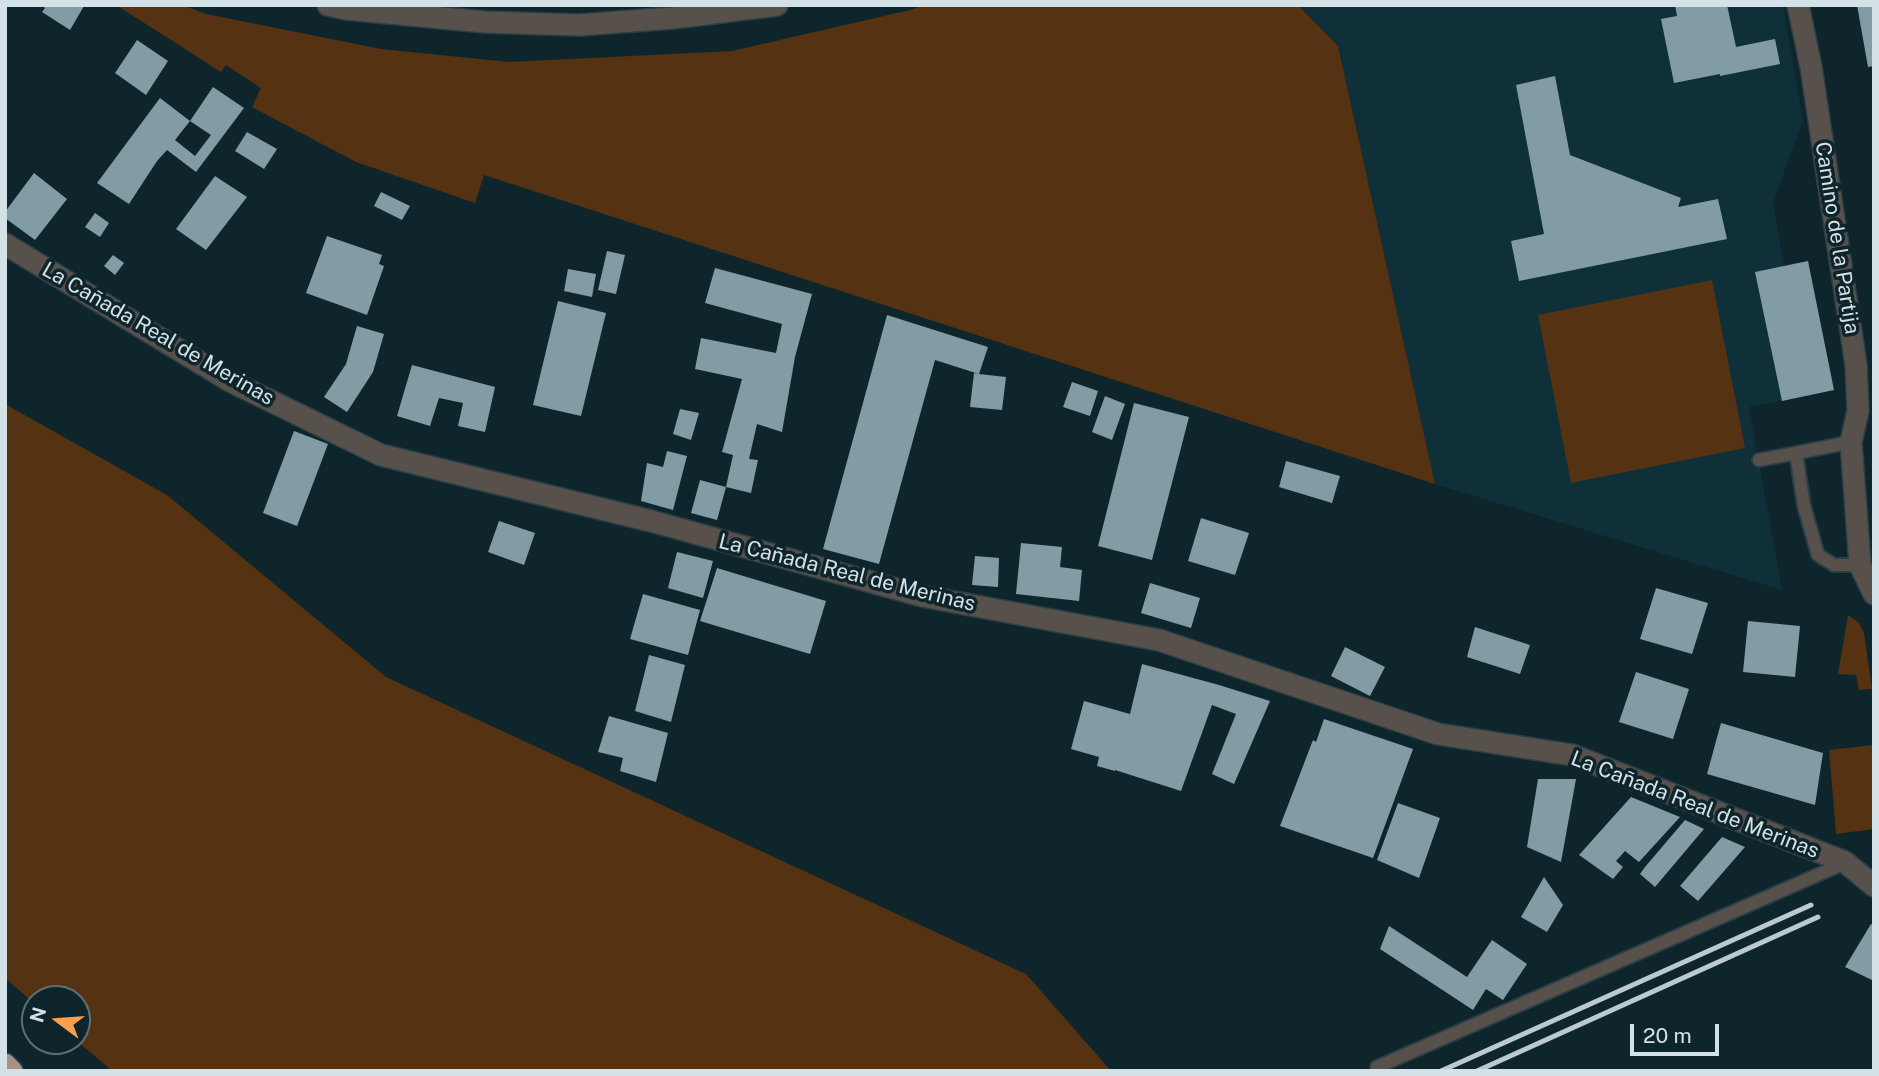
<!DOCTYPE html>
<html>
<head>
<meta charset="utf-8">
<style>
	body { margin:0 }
	#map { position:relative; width:1879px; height:1076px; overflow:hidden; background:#0e252c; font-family:"Public Sans",sans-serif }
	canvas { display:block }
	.frame { position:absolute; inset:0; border:7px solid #d4e1e6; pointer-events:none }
	.north { position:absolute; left:21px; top:985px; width:70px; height:70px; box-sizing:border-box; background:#0e252c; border:2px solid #5d7076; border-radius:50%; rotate:286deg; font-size:19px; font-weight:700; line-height:28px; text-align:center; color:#d4e1e6 }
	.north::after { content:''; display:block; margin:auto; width:24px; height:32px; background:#f9a04d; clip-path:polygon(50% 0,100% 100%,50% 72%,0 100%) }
	.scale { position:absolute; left:1630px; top:1024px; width:89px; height:32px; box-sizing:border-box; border:4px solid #d4e1e6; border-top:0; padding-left:9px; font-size:21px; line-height:24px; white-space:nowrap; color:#d4e1e6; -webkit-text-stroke:5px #0e252c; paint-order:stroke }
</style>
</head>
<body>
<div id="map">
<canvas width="1879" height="1076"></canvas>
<div class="frame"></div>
<div class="north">N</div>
<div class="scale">20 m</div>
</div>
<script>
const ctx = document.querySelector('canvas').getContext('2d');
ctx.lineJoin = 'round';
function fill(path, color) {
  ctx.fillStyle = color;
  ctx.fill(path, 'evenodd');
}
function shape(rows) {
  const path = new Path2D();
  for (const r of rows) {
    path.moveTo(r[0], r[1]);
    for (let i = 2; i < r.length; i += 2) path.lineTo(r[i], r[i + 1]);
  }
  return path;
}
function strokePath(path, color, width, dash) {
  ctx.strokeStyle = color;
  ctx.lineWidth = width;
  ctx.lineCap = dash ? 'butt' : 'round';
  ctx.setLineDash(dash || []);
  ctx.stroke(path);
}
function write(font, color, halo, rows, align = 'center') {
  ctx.font = font + ' "Public Sans",sans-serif';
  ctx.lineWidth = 7;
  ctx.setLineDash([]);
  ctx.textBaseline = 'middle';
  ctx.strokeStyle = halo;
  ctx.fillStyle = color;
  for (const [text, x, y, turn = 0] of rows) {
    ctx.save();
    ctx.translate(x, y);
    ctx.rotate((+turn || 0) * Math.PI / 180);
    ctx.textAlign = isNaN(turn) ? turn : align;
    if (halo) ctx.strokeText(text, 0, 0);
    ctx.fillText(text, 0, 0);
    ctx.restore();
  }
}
fill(shape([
	[1298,5,1783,5,1803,120,1773,203,1784,265,1808,261,1834,390,1749,407,1782,590,1435,484,1338,46]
]), '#0f3039');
fill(shape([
	[116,5,182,5,206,14,381,49,509,62,732,51,910,10,925,5,1298,5,1338,46,1435,484,484,175,475,203,356,162,252,107,261,88,226,65,221,72],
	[1712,280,1745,448,1571,483,1538,315],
	[5,404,167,495,386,677,1026,974,1111,1071,112,1071,77,1041,77,999,35,999,35,1004,5,978],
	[1848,615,1859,623,1864,633,1872,689,1859,690,1856,675,1838,674],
	[1874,745,1874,829,1836,834,1829,750]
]), '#553211');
fill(shape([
	[41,5,83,5,84,6,70,30,42,12,45,8],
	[1675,5,1727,5,1736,47,1775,39,1780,64,1720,76,1720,74,1674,83,1661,19,1677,16],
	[1857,5,1874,5,1874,66,1868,67],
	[137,40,168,61,146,95,115,73],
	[1555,76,1570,155,1681,198,1678,207,1718,199,1727,239,1519,281,1511,241,1544,234,1516,85],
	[213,87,244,108,196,172,167,150,157,161,129,204,97,183,160,98,190,121],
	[190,121,211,135,195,156,175,140],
	[247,132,277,149,264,169,235,151],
	[34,173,67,199,35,240,5,218,5,212],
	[215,176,247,197,206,250,176,229],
	[381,192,410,206,402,220,374,206],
	[95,213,109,223,100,237,85,227],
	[327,236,382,255,379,264,384,266,367,315,306,293],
	[607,251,625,255,616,294,598,290],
	[113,255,124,263,115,275,104,266],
	[1808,261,1834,390,1782,401,1755,272],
	[715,268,812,294,795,357,782,432,757,424,749,459,758,460,751,493,726,487,733,455,722,452,742,379,695,369,701,338,776,353,782,324,705,303],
	[568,269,596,274,592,297,564,291],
	[558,301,606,313,581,416,533,405],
	[887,315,988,347,979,374,1006,377,1002,410,970,407,974,373,979,374,935,360,879,564,823,549],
	[357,326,384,334,373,372,347,412,324,397,346,364],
	[412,365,495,387,485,432,458,426,463,403,439,398,430,426,397,416],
	[1072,382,1098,391,1090,416,1063,407],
	[1105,396,1125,404,1112,440,1092,432],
	[1134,403,1189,417,1152,560,1098,546],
	[680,409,699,413,691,440,673,434],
	[294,431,328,444,297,526,263,513],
	[667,451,687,456,673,510,641,501,647,463,663,467],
	[1286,461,1340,476,1332,503,1279,487],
	[700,480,726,487,717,520,691,513],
	[1201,518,1249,533,1235,575,1188,561],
	[499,521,535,533,524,565,488,552],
	[1021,543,1062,547,1060,567,1082,570,1079,601,1016,594],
	[677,552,713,561,703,598,668,588],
	[975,556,999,558,998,587,972,585],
	[717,568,826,601,810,654,700,621],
	[1150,583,1200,598,1191,628,1141,613],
	[1656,588,1708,603,1692,654,1640,639],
	[643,594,700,610,688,655,630,639],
	[1748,621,1800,626,1795,677,1743,672],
	[1475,627,1530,645,1520,674,1467,657],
	[1345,647,1385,667,1370,696,1331,676],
	[649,655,685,665,671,722,635,711],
	[1142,664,1219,685,1270,701,1234,784,1212,774,1236,714,1212,705,1181,791,1115,770,1115,771,1097,766,1099,757,1071,749,1084,701,1130,714],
	[1636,672,1689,689,1673,739,1619,722],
	[609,716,668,733,656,782,620,771,623,758,598,752],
	[1324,719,1413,749,1373,858,1280,826,1313,740,1316,742],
	[1721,723,1823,753,1815,805,1707,774],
	[1538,779,1576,779,1561,862,1527,847],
	[1631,797,1680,817,1639,862,1625,851,1616,861,1623,867,1613,879,1579,855],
	[1398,803,1440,818,1419,878,1377,860],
	[1685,820,1704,829,1655,887,1640,874,1645,867],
	[1722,837,1745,847,1698,901,1680,886],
	[1544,877,1563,905,1547,932,1521,917],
	[1871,924,1874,925,1874,981,1845,967],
	[1389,926,1467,977,1492,940,1527,964,1503,1000,1486,989,1473,1010,1380,949]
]), '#829ca5');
const lane = shape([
	[1851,442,1796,453,1804,506,1818,555,1834,565,1860,565],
	[1759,460,1796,453],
	[1377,1067,1845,863]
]);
const street = shape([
	[328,5,346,9,485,22,579,25,673,18,777,5],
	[1798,5,1811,67,1856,365,1858,411,1851,442,1860,565,1874,594],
	[5,244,230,381,381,455,651,521,922,596,1159,640,1438,734,1572,755,1845,862,1874,886]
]);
const highway = shape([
	[5,1064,12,1071]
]);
strokePath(lane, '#2a3f46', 16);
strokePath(street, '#2a3f46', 24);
strokePath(highway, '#2a3f46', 24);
strokePath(lane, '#58514b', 12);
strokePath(street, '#58514b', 21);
strokePath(highway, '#a59283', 21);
strokePath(shape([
	[1441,1071,1811,905],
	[1477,1071,1818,917]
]), '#bccacf', 5);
write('21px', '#d4e1e6', '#0e252c', [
	["Camino de la Partija",1837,238,81],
	["La Cañada Real de Merinas",158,334,30],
	["La Cañada Real de Merinas",847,573,14],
	["La Cañada Real de Merinas",1695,805,21]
]);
</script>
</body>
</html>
